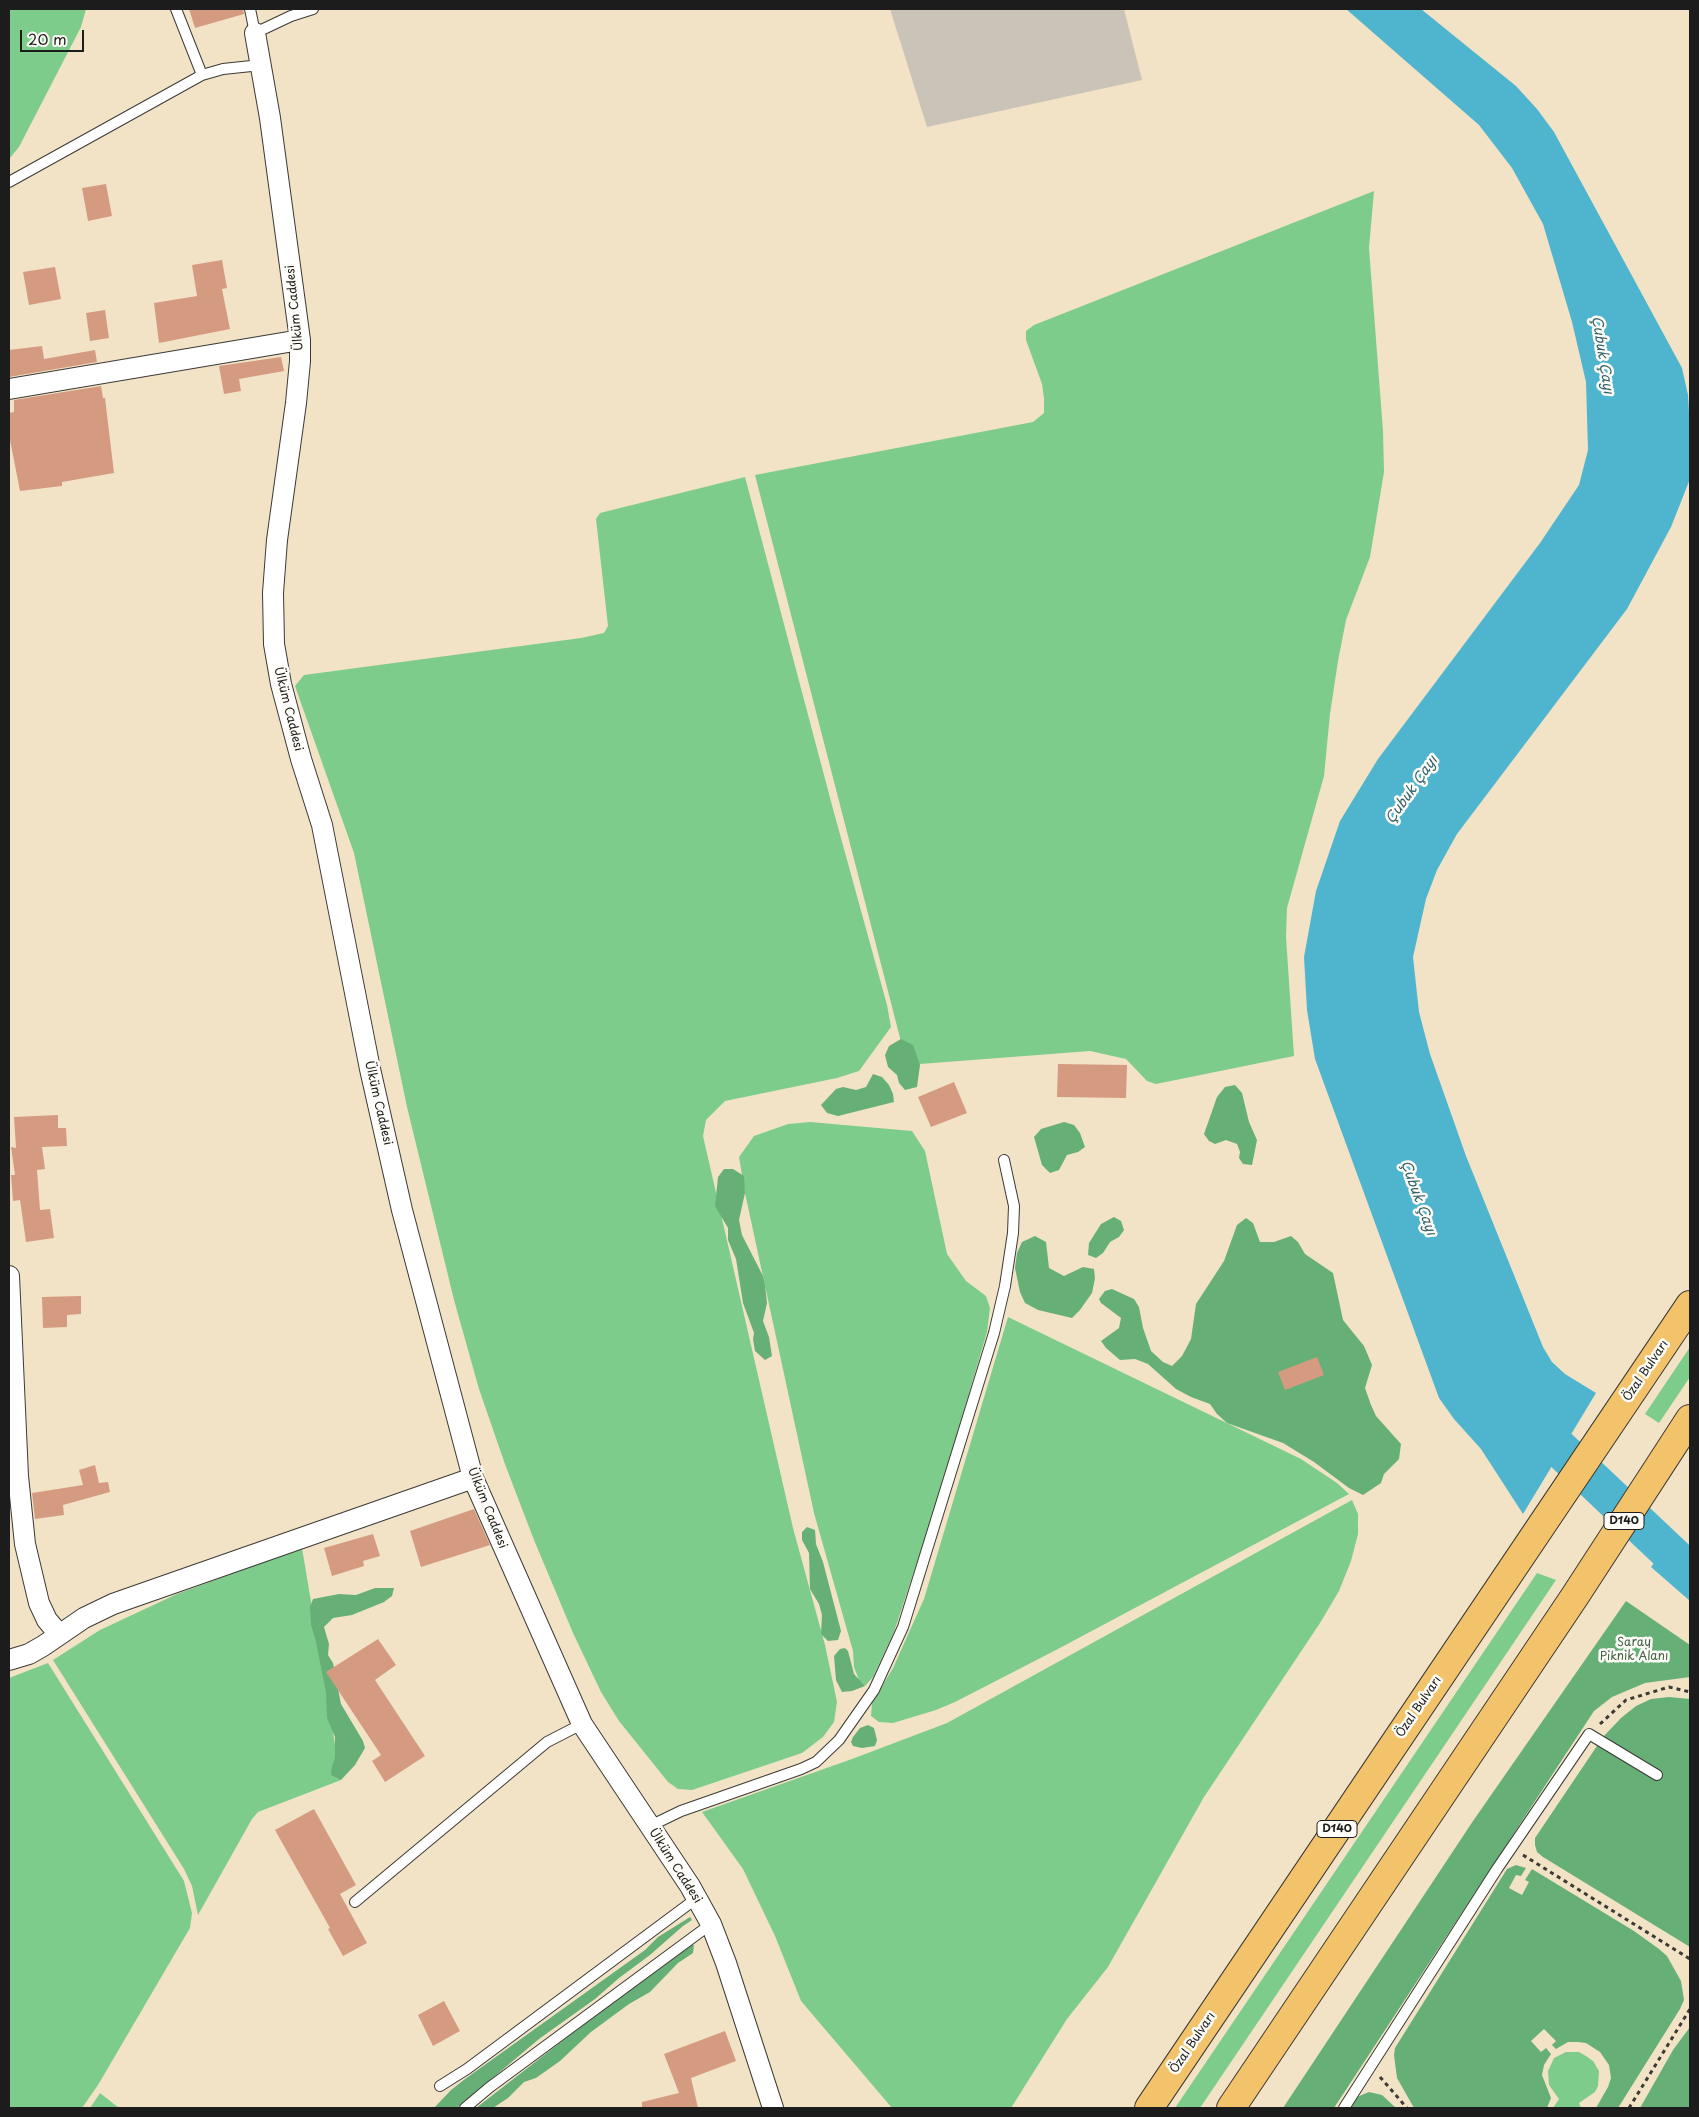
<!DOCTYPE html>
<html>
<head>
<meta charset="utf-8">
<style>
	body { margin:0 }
	#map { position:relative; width:1699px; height:2117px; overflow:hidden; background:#f2e3c7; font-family:"Playpen Sans",sans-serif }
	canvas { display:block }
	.frame { position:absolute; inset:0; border:10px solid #1c1c1c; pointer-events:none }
	.scale { position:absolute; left:20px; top:30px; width:64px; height:22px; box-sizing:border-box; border:2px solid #1c1c1c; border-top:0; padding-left:6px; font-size:15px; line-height:18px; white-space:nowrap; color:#1c1c1c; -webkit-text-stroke:4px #fdfcf7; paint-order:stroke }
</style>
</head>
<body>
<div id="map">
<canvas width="1699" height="2117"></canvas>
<div class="frame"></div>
<div class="scale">20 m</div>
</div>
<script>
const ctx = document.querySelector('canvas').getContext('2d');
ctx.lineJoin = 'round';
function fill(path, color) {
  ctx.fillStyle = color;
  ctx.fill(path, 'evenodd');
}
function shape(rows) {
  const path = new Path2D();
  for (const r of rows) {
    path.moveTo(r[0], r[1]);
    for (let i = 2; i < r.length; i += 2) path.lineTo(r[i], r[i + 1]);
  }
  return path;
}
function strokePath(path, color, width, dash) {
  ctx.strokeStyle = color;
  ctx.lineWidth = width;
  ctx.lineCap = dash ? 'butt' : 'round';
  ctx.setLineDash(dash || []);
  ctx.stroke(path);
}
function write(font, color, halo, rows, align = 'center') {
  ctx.font = font + ' "Playpen Sans",sans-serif';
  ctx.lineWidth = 5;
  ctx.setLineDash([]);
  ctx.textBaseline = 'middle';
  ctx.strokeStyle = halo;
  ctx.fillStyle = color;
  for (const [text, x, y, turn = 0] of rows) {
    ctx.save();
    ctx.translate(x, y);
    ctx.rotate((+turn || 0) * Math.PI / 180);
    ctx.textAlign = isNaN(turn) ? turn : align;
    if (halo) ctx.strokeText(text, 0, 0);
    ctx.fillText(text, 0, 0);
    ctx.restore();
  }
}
fill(shape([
	[890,9,1124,9,1142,80,927,127]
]), '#cac3b8');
fill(shape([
	[9,9,86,9,81,27,19,147,9,159],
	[1374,191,1369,248,1383,431,1384,472,1370,557,1346,620,1338,661,1330,714,1324,776,1287,908,1286,937,1294,1056,1156,1084,1147,1081,1126,1059,1090,1051,907,1065,755,475,1033,422,1044,413,1044,398,1042,384,1026,340,1026,331,1034,325],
	[745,477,833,809,887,1005,891,1027,859,1071,837,1078,725,1101,706,1120,703,1136,793,1528,825,1645,837,1702,834,1722,823,1737,802,1753,692,1790,678,1789,668,1782,619,1721,601,1692,573,1633,534,1540,506,1467,479,1389,454,1300,407,1107,354,853,295,686,304,675,581,638,604,633,608,626,596,519,600,513],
	[810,1122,912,1131,925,1151,947,1254,966,1281,986,1296,990,1308,987,1332,940,1492,894,1632,873,1677,865,1686,859,1680,854,1667,853,1651,814,1513,745,1193,739,1157,754,1136,788,1124],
	[1008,1317,1301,1459,1337,1483,1349,1494,1056,1650,955,1702,936,1710,893,1723,879,1722,871,1716,872,1703,893,1668,924,1599],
	[1690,1347,1690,1377,1659,1423,1645,1414],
	[1352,1500,1358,1514,1358,1534,1351,1561,1339,1591,1320,1623,1204,1797,1108,1967,1067,2019,1011,2108,892,2108,801,2001,775,1936,743,1869,702,1812,852,1759,947,1723],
	[302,1548,341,1780,258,1812,252,1819,198,1915,192,1886,184,1869,53,1660,100,1630,177,1594],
	[1537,1573,1556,1580,1200,2108,1175,2108],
	[48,1663,184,1881,192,1913,190,1928,98,2085,82,2108,9,2108,9,1678],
	[1566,2052,1579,2052,1586,2056,1593,2061,1599,2071,1598,2086,1595,2092,1579,2103,1581,2108,1553,2108,1559,2099,1549,2085,1548,2071,1554,2058],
	[100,2093,119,2108,90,2108]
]), '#7ecc8b');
fill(shape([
	[901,1039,913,1045,920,1065,917,1087,905,1090,899,1083,897,1075,888,1067,885,1055,889,1046],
	[873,1074,882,1077,889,1085,893,1094,894,1102,838,1116,827,1113,821,1105,836,1089,843,1087,856,1090,866,1087],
	[1235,1085,1242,1093,1249,1122,1257,1140,1252,1165,1243,1164,1239,1158,1240,1152,1237,1144,1226,1140,1215,1144,1209,1141,1204,1134,1217,1097,1225,1087],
	[1064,1122,1074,1125,1080,1133,1085,1147,1078,1152,1067,1155,1059,1170,1050,1173,1042,1165,1034,1137,1041,1129],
	[724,1169,733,1169,744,1176,745,1193,739,1220,742,1235,763,1276,765,1285,767,1303,763,1321,769,1337,772,1356,765,1360,755,1351,753,1339,754,1333,743,1303,736,1259,728,1240,728,1228,715,1206,718,1177],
	[1114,1217,1121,1221,1124,1230,1119,1237,1110,1242,1103,1253,1096,1258,1088,1255,1089,1243,1101,1224],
	[1246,1218,1253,1223,1260,1242,1274,1242,1291,1236,1298,1242,1305,1254,1333,1273,1343,1320,1364,1346,1372,1365,1365,1388,1371,1405,1376,1416,1401,1444,1399,1459,1384,1474,1381,1483,1363,1495,1349,1488,1314,1462,1283,1443,1227,1423,1217,1414,1210,1404,1191,1397,1176,1389,1148,1364,1135,1359,1120,1360,1106,1348,1101,1341,1119,1328,1121,1318,1101,1303,1099,1299,1105,1291,1112,1289,1134,1299,1139,1307,1143,1328,1151,1351,1163,1362,1172,1366,1182,1356,1191,1339,1196,1304,1224,1261,1237,1225],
	[1035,1236,1046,1242,1049,1268,1064,1276,1083,1267,1094,1269,1095,1278,1092,1293,1080,1310,1072,1318,1038,1310,1025,1303,1020,1292,1015,1268,1017,1253,1022,1242],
	[807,1527,815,1530,816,1544,823,1562,841,1631,838,1640,828,1641,821,1634,822,1615,819,1604,810,1589,809,1553,802,1540,802,1532],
	[375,1588,394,1588,392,1596,384,1602,352,1615,333,1618,324,1627,329,1644,328,1655,333,1663,341,1704,363,1741,365,1748,355,1765,341,1780,331,1775,332,1766,335,1758,335,1737,327,1718,326,1693,316,1642,311,1625,310,1607,313,1599,339,1594,356,1595],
	[1626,1601,1690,1645,1690,1677,1645,1683,1612,1697,1594,1711,1334,2108,1283,2108,1473,1821],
	[845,1648,848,1651,854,1674,865,1686,852,1691,842,1692,836,1680,834,1656,840,1649],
	[1669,1697,1690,1699,1690,1947,1543,1857,1537,1852,1535,1845,1535,1838,1603,1737,1621,1718,1636,1706,1651,1699],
	[868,1725,874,1728,877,1740,875,1746,862,1748,853,1746,851,1742,853,1737,860,1728],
	[1516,1865,1526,1868,1521,1876,1516,1875,1509,1888,1522,1895,1529,1882,1525,1880,1532,1869,1634,1931,1659,1949,1667,1956,1681,1981,1684,2000,1680,2009,1618,2108,1596,2108,1608,2087,1611,2078,1609,2065,1600,2052,1586,2043,1578,2042,1568,2042,1556,2049,1552,2045,1556,2041,1544,2029,1531,2041,1541,2052,1546,2048,1551,2054,1544,2065,1542,2075,1551,2098,1547,2108,1414,2108,1397,2078,1394,2055,1395,2048,1507,1869],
	[690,1917,692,1920,683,1926,650,1955,619,1978,595,1999,539,2039,457,2108,434,2108,451,2090,465,2079,645,1950,658,1937],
	[687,1944,694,1945,693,1953,678,1963,650,1992,629,2004,591,2032,560,2061,536,2078,524,2082,508,2098,493,2108,476,2108],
	[1690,2027,1690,2108,1640,2108,1673,2050],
	[1369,2092,1382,2095,1396,2108,1350,2108,1357,2097]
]), '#66b077');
fill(shape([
	[1346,9,1421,9,1516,86,1537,109,1554,132,1682,368,1688,395,1690,427,1690,479,1671,527,1627,609,1457,834,1437,870,1426,899,1413,957,1419,1012,1430,1054,1466,1156,1543,1347,1552,1362,1565,1374,1596,1393,1523,1514,1481,1449,1454,1419,1439,1398,1315,1059,1307,1010,1304,957,1316,891,1340,821,1378,759,1540,543,1579,485,1588,450,1586,382,1572,322,1543,224,1512,168,1479,125],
	[1676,1534,1690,1549,1690,1601,1651,1567]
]), '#4fb5ce');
strokePath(shape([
	[1525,1416,1690,1572]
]), '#4fb5ce', 38);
fill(shape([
	[189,9,243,9,244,14,195,28],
	[106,184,112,216,88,221,82,188],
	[222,260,227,288,222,289,230,329,159,343,154,303,197,296,192,265],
	[55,267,61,299,29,305,23,272],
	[105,310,109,338,90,341,86,313],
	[42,346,44,359,95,350,97,362,9,377,9,350],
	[281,357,284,371,239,379,241,391,224,394,219,366],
	[101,386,103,398,105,398,114,473,62,482,62,486,20,491,9,435,9,413,14,412,14,400],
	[1058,1064,1127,1065,1126,1098,1057,1097],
	[954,1082,967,1113,931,1127,918,1097],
	[58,1115,58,1128,66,1128,67,1146,42,1147,45,1169,37,1170,40,1210,50,1209,54,1238,26,1242,20,1200,13,1201,11,1175,15,1175,11,1147,16,1148,14,1117],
	[81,1296,81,1314,67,1315,67,1327,43,1328,42,1297],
	[1317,1357,1324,1375,1285,1390,1278,1372],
	[95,1465,99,1483,108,1482,110,1492,63,1505,64,1515,35,1519,32,1493,83,1485,79,1470],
	[474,1509,490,1545,421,1567,410,1531],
	[373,1534,380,1556,363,1561,364,1566,332,1576,324,1548],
	[378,1639,396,1665,375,1680,425,1756,385,1782,372,1761,381,1755,326,1672],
	[314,1809,356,1885,340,1894,367,1943,343,1956,328,1929,330,1928,275,1830],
	[444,2001,460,2031,433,2046,418,2015],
	[725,2031,736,2061,691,2078,698,2108,642,2108,642,2102,679,2093,664,2054]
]), '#d59b81');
const lane = shape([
	[176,9,202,75],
	[250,9,255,33,291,16,313,9],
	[9,182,202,75,223,69,261,65],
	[650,1826,681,1811,801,1769,816,1762,839,1740,874,1690,903,1627,994,1333,1005,1286,1013,1233,1014,1206,1004,1160],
	[355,1902,547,1742,582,1724],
	[440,2086,467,2069,697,1898],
	[465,2108,490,2087,711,1924],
	[1344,2108,1497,1869,1589,1734,1657,1775]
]);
const street = shape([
	[255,33,270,118,300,340,300,361,296,403,277,540,273,593,274,644,281,684,301,759,322,825,370,1069,402,1210,473,1478,582,1724,690,1886,711,1924,726,1963,773,2108],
	[9,389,300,340],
	[9,1276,18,1476,25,1544,39,1603,47,1620,59,1634],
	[9,1660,29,1654,43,1646,84,1618,113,1604,473,1478]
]);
const highway = shape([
	[1149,2108,1690,1305],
	[1231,2108,1575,1596,1690,1419]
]);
strokePath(lane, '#3c3a36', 12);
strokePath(street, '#3c3a36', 22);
strokePath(highway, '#3c3a36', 30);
strokePath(shape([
	[1600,1724,1626,1700,1669,1687,1690,1692],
	[1523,1855,1690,1959],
	[1380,2077,1407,2108],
	[1629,2108,1690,2009]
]), '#3c3a36', 3, [4, 4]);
strokePath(lane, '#fff', 10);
strokePath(street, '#fff', 20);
strokePath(highway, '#f2c36a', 28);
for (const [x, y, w] of [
	[1624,1521,40],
	[1337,1829,40]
]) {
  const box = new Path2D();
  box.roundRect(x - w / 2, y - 8.5, w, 17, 4);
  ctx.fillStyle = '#fdfcf7';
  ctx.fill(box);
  strokePath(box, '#1c1c1c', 1);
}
write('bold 11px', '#1c1c1c', null, [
	["D140",1624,1521],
	["D140",1337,1829]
]);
write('12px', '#1c1c1c', '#fdfcf7', [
	["Ülküm Caddesi",295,308,-96],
	["Ülküm Caddesi",288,709,76],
	["Ülküm Caddesi",378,1103,77],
	["Özal Bulvarı",1646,1371,-56],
	["Ülküm Caddesi",487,1508,68],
	["Özal Bulvarı",1419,1707,-56],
	["Ülküm Caddesi",675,1866,57],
	["Özal Bulvarı",1193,2043,-56]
]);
write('12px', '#436248', '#fdfcf7', [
	["Saray",1634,1643],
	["Piknik Alanı",1634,1657]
]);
write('italic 14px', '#33616c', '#fdfcf7', [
	["Çubuk Çayı",1602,355,81],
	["Çubuk Çayı",1412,790,-55],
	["Çubuk Çayı",1418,1198,70]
]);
</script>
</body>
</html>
